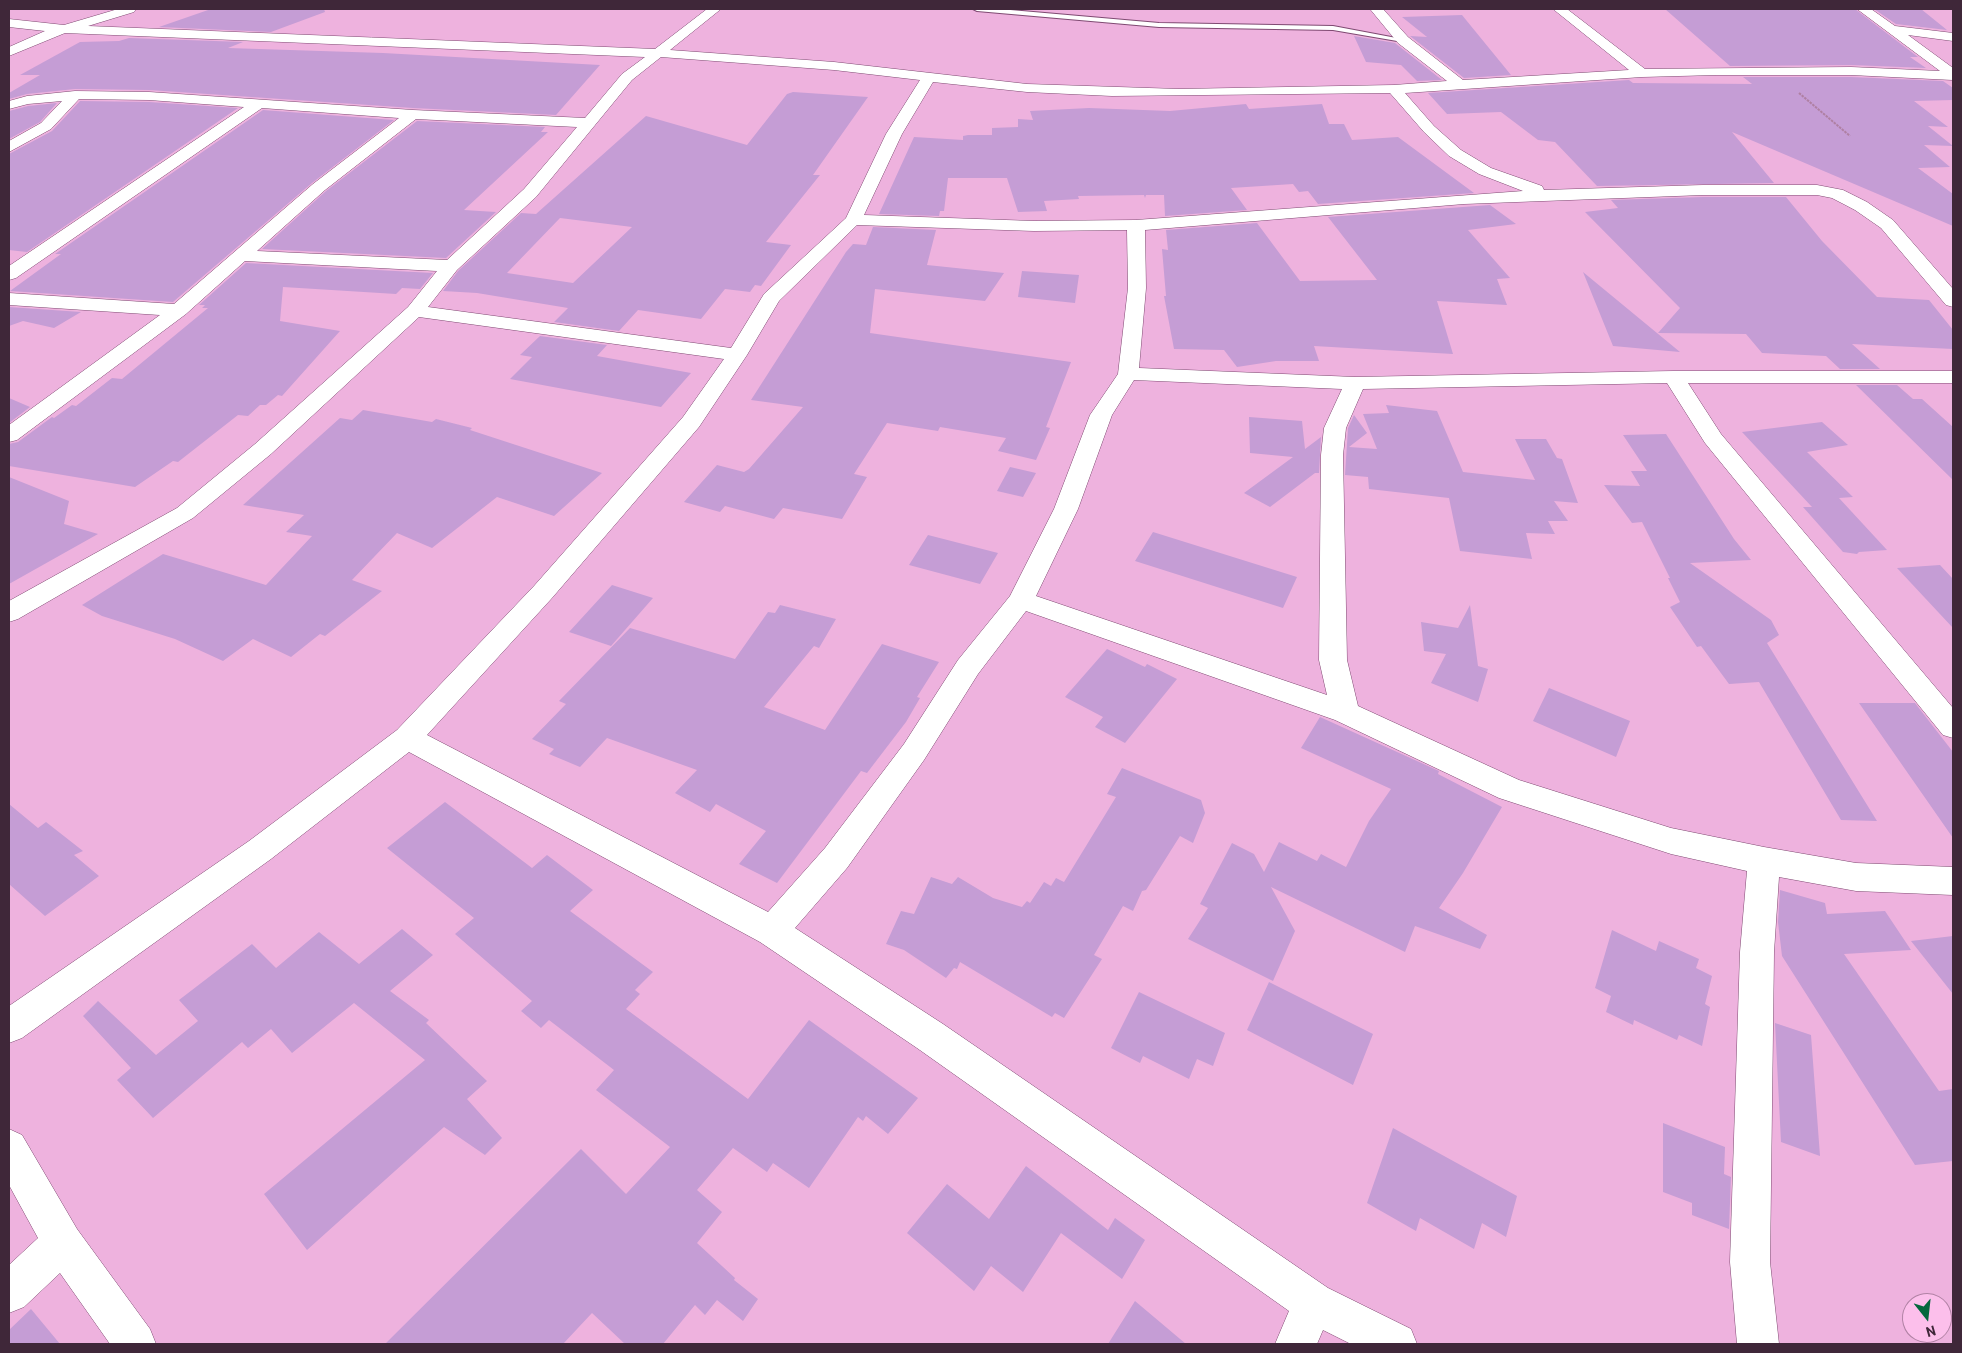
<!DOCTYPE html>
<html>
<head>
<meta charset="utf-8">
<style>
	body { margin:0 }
	#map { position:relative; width:1962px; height:1353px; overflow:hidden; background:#eeb2de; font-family:Barlow,sans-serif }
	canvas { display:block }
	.frame { position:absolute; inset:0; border:10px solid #3f2739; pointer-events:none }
	.north { position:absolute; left:1902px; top:1293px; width:50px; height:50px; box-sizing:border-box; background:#fcbfeb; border:1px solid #b082a4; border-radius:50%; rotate:164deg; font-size:14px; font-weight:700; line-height:20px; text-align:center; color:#3f2739 }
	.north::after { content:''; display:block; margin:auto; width:18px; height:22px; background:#04683d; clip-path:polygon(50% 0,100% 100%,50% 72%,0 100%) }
</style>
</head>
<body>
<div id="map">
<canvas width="1962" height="1353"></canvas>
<div class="frame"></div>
<div class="north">N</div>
</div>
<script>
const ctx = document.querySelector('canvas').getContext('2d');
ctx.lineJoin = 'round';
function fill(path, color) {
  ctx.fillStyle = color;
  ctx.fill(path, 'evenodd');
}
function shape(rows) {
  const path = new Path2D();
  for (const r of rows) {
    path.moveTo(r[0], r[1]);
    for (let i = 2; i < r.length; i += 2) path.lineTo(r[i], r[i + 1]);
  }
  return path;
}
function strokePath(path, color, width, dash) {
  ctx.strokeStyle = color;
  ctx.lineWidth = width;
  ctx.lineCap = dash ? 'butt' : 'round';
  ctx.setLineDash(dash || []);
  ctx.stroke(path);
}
fill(shape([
	[211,9,324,9,325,12,271,32,159,27],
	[1665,9,1855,9,1918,57,1910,57,1926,68,1851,65,1730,66],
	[1874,9,1921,9,1947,30,1896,24],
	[1462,15,1511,75,1464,78,1410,36,1427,37,1402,17],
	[1354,36,1395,43,1442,80,1417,81,1401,65,1366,62],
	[129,38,243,42,228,48,383,53,600,65,556,115,413,108,149,90,75,89,27,94,9,99,9,93,40,75,20,75,80,42,119,41],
	[1743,77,1851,77,1943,81,1953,88,1953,100,1914,101,1948,127,1928,126,1953,146,1924,145,1950,167,1918,168,1953,194,1953,226,1732,132,1774,183,1597,186,1555,142,1538,140,1501,112,1447,114,1428,93,1629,80,1633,83,1752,84],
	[793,92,868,97,813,175,820,175,766,242,791,245,761,286,755,285,750,292,725,289,701,319,638,310,619,331,554,322,568,308,477,293,443,291,458,271,521,213,536,214,646,116,747,145,787,94],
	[560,218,632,227,573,283,507,273],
	[80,101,149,102,238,108,27,252,9,250,9,154,52,131],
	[57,103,40,122,9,139,9,111,28,106],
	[1246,104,1249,109,1322,104,1329,124,1344,124,1352,140,1398,137,1474,193,1318,204,1308,191,1299,192,1293,184,1231,188,1247,210,1165,216,1164,195,1146,195,1145,198,1144,195,1078,196,1079,199,1044,201,1047,211,1018,212,1007,178,948,178,944,211,940,211,939,216,879,214,914,137,963,140,963,136,968,135,992,135,992,128,1018,127,1018,119,1033,120,1030,111,1089,108,1170,111],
	[263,110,394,120,312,183,173,302,10,291,61,254,55,254],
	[417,121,545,127,541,132,548,132,464,210,496,212,446,258,262,249,326,191],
	[1703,197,1786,197,1822,241,1877,297,1929,300,1953,330,1953,349,1852,344,1880,369,1840,369,1826,356,1762,353,1746,334,1658,333,1680,308,1585,212,1618,208,1611,200],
	[1490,205,1516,224,1468,230,1510,278,1497,279,1507,305,1437,301,1453,354,1314,346,1319,361,1276,361,1237,367,1224,350,1174,349,1164,296,1166,296,1162,249,1168,250,1166,230,1257,223,1300,281,1377,280,1328,217],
	[873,227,936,230,927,265,1004,273,985,301,875,289,870,333,1071,362,1046,427,1050,428,1036,460,998,451,1006,438,940,427,938,431,887,423,854,474,867,477,842,519,783,508,774,519,725,506,720,512,684,502,717,465,744,472,749,469,803,407,751,400,846,252,853,244,866,245],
	[246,263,433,273,420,289,402,288,396,294,283,287,280,321,340,331,282,396,278,395,266,405,260,405,248,416,238,415,178,462,173,461,135,487,9,466,9,444,18,442,52,417,54,418,72,405,76,406,112,378,122,379,208,308,202,308,205,305,199,305],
	[1022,271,1079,275,1075,303,1018,297],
	[1583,272,1680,352,1613,346],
	[9,307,81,312,54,328,23,321,9,326],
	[540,336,607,345,597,356,691,373,661,407,510,379,532,357,520,355],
	[1856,385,1897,385,1913,399,1922,399,1953,427,1953,480],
	[9,398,30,407,9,423],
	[1386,405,1437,411,1463,472,1535,480,1515,439,1546,439,1557,458,1562,459,1578,503,1554,501,1568,521,1548,521,1555,534,1526,533,1532,559,1460,551,1449,498,1369,489,1368,477,1345,475,1348,428,1354,415,1367,433,1349,447,1377,449,1363,414,1389,413],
	[363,410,432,422,436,419,472,428,470,430,602,473,554,516,497,497,432,548,397,533,352,580,382,591,325,636,320,634,291,657,253,639,223,661,175,639,102,616,82,605,163,554,266,585,312,536,286,532,304,515,243,505,340,418,352,420],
	[1249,417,1302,421,1305,449,1321,437,1319,473,1315,473,1270,507,1244,493,1293,457,1250,453],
	[1822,422,1848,445,1807,452,1853,497,1839,498,1887,550,1859,552,1857,554,1843,552,1803,507,1812,507,1742,432],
	[1666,434,1734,539,1751,560,1690,563,1771,620,1779,635,1767,643,1877,821,1841,820,1759,682,1729,684,1701,646,1697,647,1670,607,1680,602,1668,578,1670,578,1642,522,1632,523,1604,485,1640,486,1631,471,1647,471,1623,435],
	[1010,467,1036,473,1023,497,997,491],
	[9,477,69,501,64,524,98,534,9,584],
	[1153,532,1297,577,1283,608,1135,561],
	[928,535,998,553,980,584,909,565],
	[1940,565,1953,579,1953,628,1897,568],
	[612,585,653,598,611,646,569,632],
	[780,605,836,619,819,648,814,646,764,707,825,730,882,644,939,662,917,697,920,698,906,722,867,773,861,771,777,883,739,864,766,831,716,804,710,812,675,793,697,770,607,738,580,767,549,754,554,749,532,739,566,704,559,701,630,628,735,659,768,612,775,613],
	[1470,605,1478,666,1488,669,1478,702,1431,683,1446,654,1424,651,1421,622,1458,628],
	[1107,649,1145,667,1147,664,1177,679,1125,743,1095,727,1103,717,1065,697],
	[1549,688,1630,721,1616,757,1533,721],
	[1859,703,1915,703,1953,752,1953,838],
	[1320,717,1439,771,1438,774,1502,807,1463,873,1439,908,1487,935,1480,949,1415,926,1405,952,1271,887,1295,931,1273,981,1188,939,1208,908,1200,904,1232,843,1254,854,1264,872,1279,842,1317,861,1321,854,1346,867,1369,821,1391,789,1301,748],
	[1122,768,1201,800,1205,813,1193,843,1180,836,1146,890,1142,891,1133,911,1123,906,1094,955,1102,959,1064,1018,1055,1013,1052,1017,960,962,957,969,954,968,946,978,904,950,886,944,901,911,914,914,931,877,952,884,958,877,993,898,1022,907,1027,901,1030,903,1044,882,1051,886,1056,878,1064,882,1116,797,1107,794],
	[445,802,532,868,547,855,593,890,570,911,653,972,635,990,640,994,626,1009,748,1099,809,1020,918,1098,888,1134,866,1116,863,1121,858,1117,809,1188,773,1163,767,1172,733,1148,697,1190,722,1212,697,1243,735,1278,734,1280,758,1299,743,1321,717,1300,705,1315,695,1305,663,1344,625,1344,592,1313,563,1344,385,1344,581,1149,626,1194,670,1147,596,1090,614,1070,549,1020,541,1028,521,1011,532,1001,455,934,474,918,387,848],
	[9,804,38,828,46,822,83,851,74,855,99,876,45,916,9,884],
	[1780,890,1825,903,1827,914,1885,911,1911,950,1844,954,1939,1091,1953,1089,1953,1161,1915,1165,1782,956,1778,922],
	[402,929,433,955,390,991,429,1020,426,1023,487,1081,467,1099,502,1138,485,1155,444,1127,307,1250,264,1194,425,1060,354,1003,292,1053,271,1029,248,1048,242,1042,153,1118,117,1080,131,1068,83,1016,98,1001,156,1055,198,1021,179,1000,252,944,276,968,319,932,359,964],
	[1612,930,1656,951,1659,941,1699,959,1696,968,1712,976,1705,1004,1710,1007,1702,1046,1679,1035,1677,1040,1634,1020,1633,1025,1606,1012,1611,996,1595,988],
	[1953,936,1953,994,1911,941],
	[1269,982,1373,1034,1353,1085,1247,1030],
	[1139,992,1225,1033,1213,1066,1197,1059,1189,1079,1143,1056,1140,1063,1111,1048],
	[1775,1023,1811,1035,1820,1156,1781,1142],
	[1663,1123,1725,1147,1724,1174,1731,1177,1729,1229,1692,1215,1692,1203,1663,1192],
	[1393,1128,1517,1196,1506,1237,1482,1223,1474,1249,1420,1218,1416,1231,1367,1203],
	[1026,1166,1108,1230,1115,1218,1145,1240,1122,1279,1061,1233,1023,1292,991,1266,974,1291,907,1233,947,1184,989,1219],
	[1135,1301,1186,1344,1108,1344],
	[31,1309,60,1344,9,1344,9,1330]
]), '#c59dd5');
const service = shape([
	[973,9,999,9,1159,23,1333,26,1407,40,1403,42,1333,30,1159,27,977,11,973,9]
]);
const minor = shape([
	[118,9,136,9,134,12,88,26,655,49,707,9,721,9,670,50,834,62,1027,84,1179,89,1394,85,1447,81,1398,43,1370,9,1383,9,1408,37,1463,80,1629,70,1553,9,1567,9,1645,69,1851,67,1940,71,1857,9,1871,9,1895,26,1953,33,1953,41,1908,35,1953,68,1953,80,1851,75,1716,75,1642,77,1405,93,1434,126,1461,150,1491,168,1542,186,1544,190,1703,185,1817,185,1843,190,1867,202,1893,220,1953,289,1953,307,1946,305,1881,228,1855,210,1832,198,1817,195,1703,195,1464,204,1145,230,1146,288,1139,368,1355,377,1673,371,1953,371,1953,383,1688,383,1721,434,1953,708,1953,738,1943,735,1705,443,1667,383,1363,389,1346,428,1343,455,1347,660,1358,706,1519,780,1671,828,1764,847,1856,863,1953,867,1953,895,1856,891,1779,877,1774,952,1770,1262,1779,1344,1737,1344,1730,1262,1740,952,1747,871,1671,854,1499,798,1335,720,1026,611,978,674,924,760,847,868,795,928,943,1024,1328,1288,1411,1329,1417,1344,1351,1344,1323,1330,1317,1344,1275,1344,1289,1311,917,1048,760,942,409,752,271,859,22,1038,9,1043,9,1006,249,841,397,730,534,586,683,417,724,359,419,317,271,454,193,518,18,619,9,622,9,601,177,508,255,444,408,307,437,271,245,261,186,314,17,440,9,442,9,425,160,315,9,305,9,293,174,304,313,184,399,118,262,108,16,278,9,280,9,266,244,107,149,100,79,99,51,129,9,152,9,141,41,123,62,101,28,104,9,109,9,101,27,96,75,91,149,92,413,110,585,118,622,74,645,57,65,33,9,56,9,47,45,31,9,27,9,19,64,25,118,9],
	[661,57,834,70,920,80,886,134,846,218,764,294,731,348,428,307,457,270,536,197,632,80,661,57],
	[933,82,1027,92,1112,96,1390,93,1424,132,1449,156,1479,174,1523,191,1136,220,1034,221,864,215,902,134,933,82],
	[416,119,577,127,524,189,447,260,257,251,325,190,416,119],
	[857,225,1034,231,1127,230,1128,288,1118,374,1090,415,1054,509,1010,596,958,660,904,744,825,848,768,912,427,735,552,598,699,427,747,355,779,301,857,225],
	[1134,380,1342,389,1324,428,1321,455,1319,660,1327,695,1036,596,1078,509,1112,415,1134,380],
	[9,1129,22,1135,77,1229,150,1329,156,1344,110,1344,60,1273,24,1307,9,1313,9,1265,38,1238,9,1185,9,1129]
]);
strokePath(service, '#7f4a72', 2);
strokePath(minor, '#7f4a72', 1);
strokePath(shape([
	[1799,93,1850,136]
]), '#af80a3', 2, [2.5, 1]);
fill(service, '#fff');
fill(minor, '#fff');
</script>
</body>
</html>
